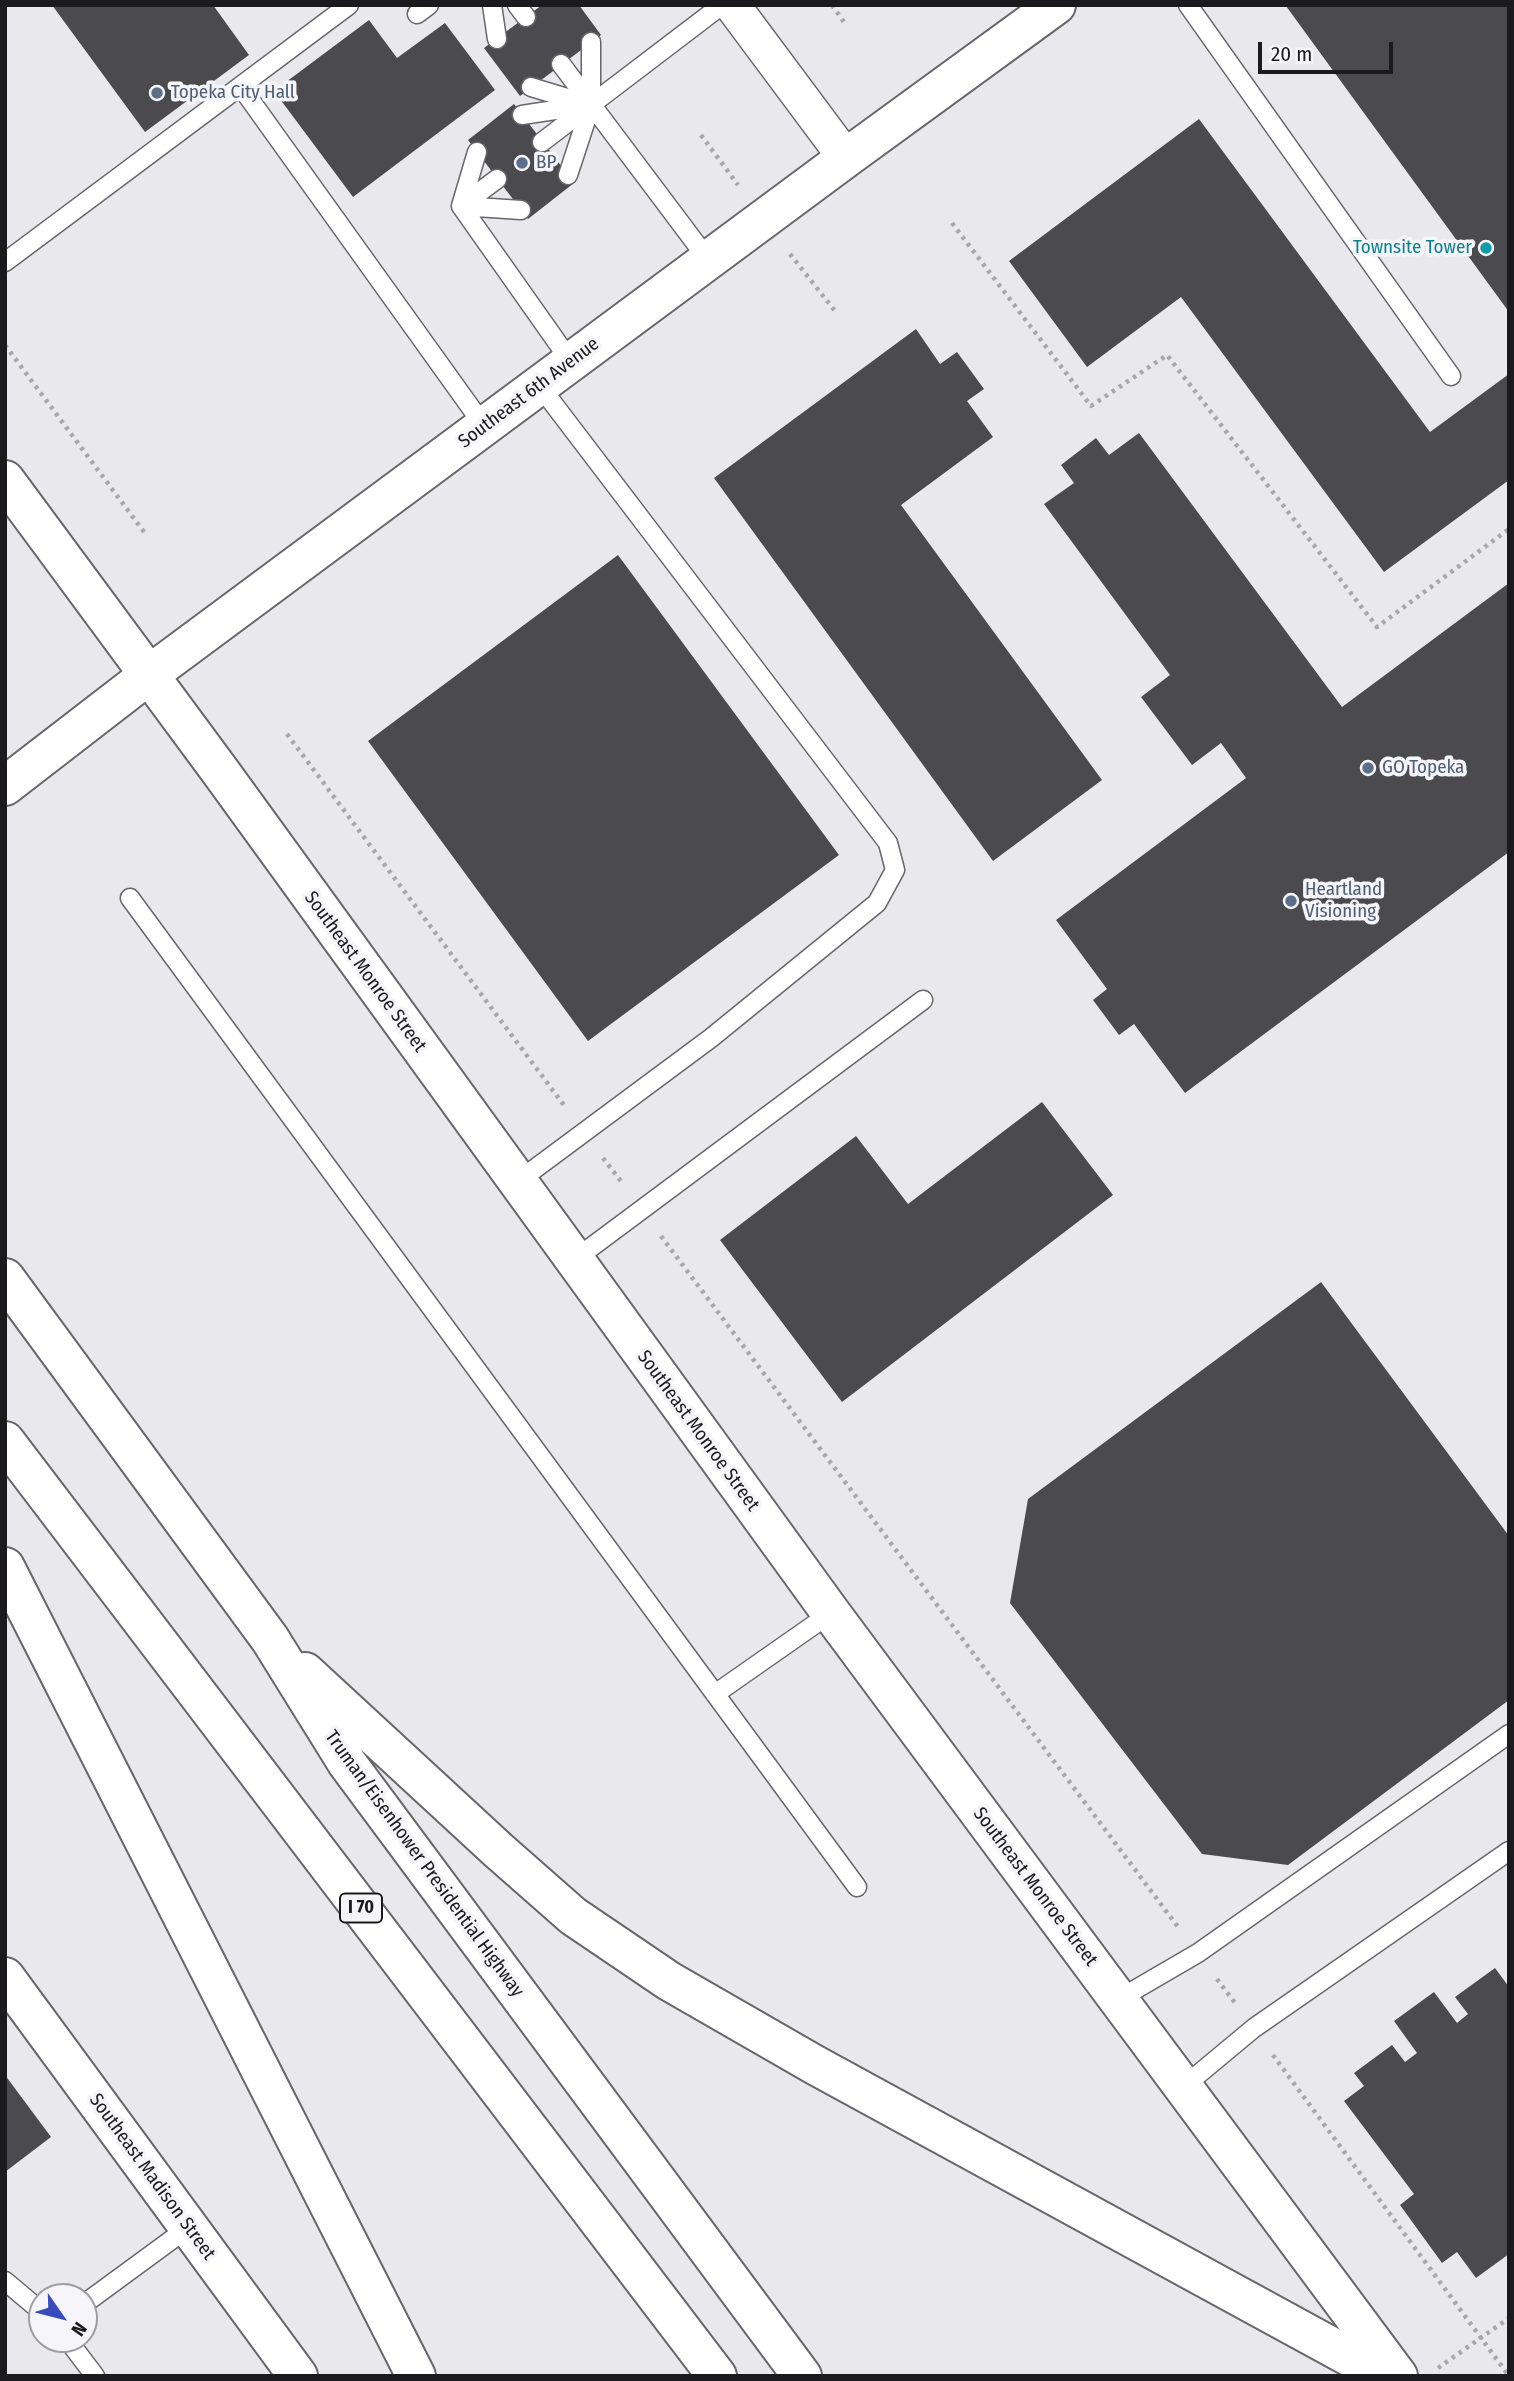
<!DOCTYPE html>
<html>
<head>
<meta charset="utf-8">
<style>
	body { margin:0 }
	#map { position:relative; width:1514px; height:2381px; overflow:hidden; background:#e8e8ed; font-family:"Fira Sans Condensed",sans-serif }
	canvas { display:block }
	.frame { position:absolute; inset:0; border:7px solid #1b1b1d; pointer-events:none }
	.north { position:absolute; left:28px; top:2283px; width:70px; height:70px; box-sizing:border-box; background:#f5f5fa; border:2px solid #9e9ea2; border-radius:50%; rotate:125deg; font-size:19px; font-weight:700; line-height:28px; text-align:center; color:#1b1b1d }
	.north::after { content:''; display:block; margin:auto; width:24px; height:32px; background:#394abd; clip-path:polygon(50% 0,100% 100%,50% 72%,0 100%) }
	.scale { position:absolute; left:1258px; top:42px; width:135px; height:32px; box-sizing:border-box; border:4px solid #1b1b1d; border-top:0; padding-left:9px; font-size:21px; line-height:24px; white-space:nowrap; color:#1b1b1d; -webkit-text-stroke:5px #f5f5fa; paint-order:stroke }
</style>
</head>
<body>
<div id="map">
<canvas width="1514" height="2381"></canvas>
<div class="frame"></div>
<div class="north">N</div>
<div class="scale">20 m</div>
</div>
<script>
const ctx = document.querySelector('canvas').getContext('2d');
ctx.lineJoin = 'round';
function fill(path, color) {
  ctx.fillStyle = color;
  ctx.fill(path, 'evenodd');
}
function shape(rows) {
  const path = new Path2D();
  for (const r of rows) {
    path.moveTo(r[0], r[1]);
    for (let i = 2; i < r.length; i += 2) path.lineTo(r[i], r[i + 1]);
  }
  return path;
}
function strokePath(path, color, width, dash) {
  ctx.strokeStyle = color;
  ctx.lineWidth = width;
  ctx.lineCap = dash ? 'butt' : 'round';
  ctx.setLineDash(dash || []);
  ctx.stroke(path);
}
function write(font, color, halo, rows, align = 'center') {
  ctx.font = font + ' "Fira Sans Condensed",sans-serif';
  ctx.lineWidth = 7;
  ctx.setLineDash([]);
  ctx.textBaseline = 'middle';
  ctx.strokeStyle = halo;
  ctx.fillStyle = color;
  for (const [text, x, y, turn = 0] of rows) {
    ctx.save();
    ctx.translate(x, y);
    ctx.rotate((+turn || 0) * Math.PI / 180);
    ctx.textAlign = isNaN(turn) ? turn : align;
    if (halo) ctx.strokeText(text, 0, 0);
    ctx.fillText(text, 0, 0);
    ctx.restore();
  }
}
fill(shape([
	[52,5,213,5,249,55,145,132],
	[542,5,579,5,601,35,520,96,484,48],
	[1287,5,1509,5,1509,312,1286,6],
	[369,20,397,58,445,23,495,90,353,197,274,91],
	[514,104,574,183,528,219,468,140],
	[1199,119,1430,432,1509,374,1509,480,1384,572,1181,297,1087,367,1009,261],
	[916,329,940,364,957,352,984,389,967,401,993,437,901,505,1102,780,993,861,714,478],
	[1139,433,1342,707,1509,583,1509,852,1185,1093,1134,1024,1119,1035,1093,1000,1107,989,1056,920,1246,778,1221,743,1192,765,1141,697,1170,675,1044,504,1074,483,1061,465,1096,438,1109,455],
	[618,555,839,855,588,1041,368,741],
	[1042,1102,1113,1195,842,1402,720,1240,856,1136,908,1204],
	[1321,1282,1509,1536,1509,1700,1288,1865,1202,1854,1010,1603,1028,1499],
	[1495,1968,1509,1987,1509,2254,1476,2278,1457,2252,1442,2263,1400,2205,1414,2194,1344,2101,1364,2086,1354,2073,1392,2045,1405,2062,1417,2053,1394,2021,1434,1992,1457,2023,1468,2014,1455,1997],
	[5,2075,51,2137,5,2172]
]), '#4b4b4f');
const lane = shape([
	[492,5,497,39],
	[517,5,526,17],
	[1188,5,1451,376],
	[417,14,429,5],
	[561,64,709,261],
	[241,87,484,426],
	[531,87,584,103],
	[522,115,588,105],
	[542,142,722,5],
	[477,152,461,206,521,210],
	[568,175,591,105,591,42],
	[497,179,461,206,571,362],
	[5,262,349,5],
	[130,898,857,1887],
	[517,1182,711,1038,877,903,895,870,888,843,539,385],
	[574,1260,923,1000],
	[715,1694,831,1613],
	[1119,1999,1198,1953,1509,1734],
	[1183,2087,1254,2028,1509,1851],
	[5,2281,42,2312],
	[84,2304,189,2227],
	[67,2339,95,2376]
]);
const street = shape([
	[732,5,846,158]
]);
const primary = shape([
	[5,480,220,771,831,1613,1398,2376],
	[5,786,150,674,846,158,1056,5],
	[5,1977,298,2376]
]);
const highway = shape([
	[5,1278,270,1639,347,1763,802,2376],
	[5,1441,717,2376],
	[5,1567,416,2376],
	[305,1672,498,1850,573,1916,669,1981,815,2065,1385,2376]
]);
strokePath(lane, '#67676b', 21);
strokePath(street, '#67676b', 38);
strokePath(primary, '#67676b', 42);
strokePath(highway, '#67676b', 42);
strokePath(shape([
	[832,5,846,25],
	[701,135,738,185],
	[952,223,1091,406,1167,355,1377,627,1509,529],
	[790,254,835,311],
	[5,345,147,536],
	[287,734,566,1108],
	[603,1158,623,1184],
	[661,1236,1178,1927],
	[1217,1979,1235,2003],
	[1273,2055,1509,2376],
	[1438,2368,1509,2318]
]), '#a8a8ac', 4.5, [3.5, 5]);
strokePath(lane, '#fff', 18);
strokePath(street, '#fff', 35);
strokePath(primary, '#fff', 38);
strokePath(highway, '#fff', 38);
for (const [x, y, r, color] of [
	[157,93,7,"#5c6f8a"],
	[522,163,7,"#5c6f8a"],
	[1486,248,7,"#0f9aa8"],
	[1368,768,7,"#5c6f8a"],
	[1291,901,7,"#5c6f8a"]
]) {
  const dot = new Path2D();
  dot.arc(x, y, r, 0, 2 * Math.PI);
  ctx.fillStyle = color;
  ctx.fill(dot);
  strokePath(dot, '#f5f5fa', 2.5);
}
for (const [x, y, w] of [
	[361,1908,42]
]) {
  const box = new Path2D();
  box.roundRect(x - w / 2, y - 14.5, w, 29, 5);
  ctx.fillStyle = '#f5f5fa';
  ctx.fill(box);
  strokePath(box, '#1b1b1d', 2);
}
write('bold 18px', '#1b1b1d', null, [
	["I 70",361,1908]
]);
write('19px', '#4e5e75', '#f5f5fa', [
	["Topeka City Hall",171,93],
	["BP",536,163],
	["GO Topeka",1382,768],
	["Heartland",1305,890],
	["Visioning",1305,912]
], 'left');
write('19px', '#0d838f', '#f5f5fa', [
	["Townsite Tower",1472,248]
], 'right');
write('19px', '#1b1b1d', '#f5f5fa', [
	["Southeast 6th Avenue",529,393,-37],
	["Southeast Monroe Street",365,972,54],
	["Southeast Monroe Street",698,1431,54],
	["Truman/Eisenhower Presidential Highway",424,1864,54],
	["Southeast Monroe Street",1035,1887,53],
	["Southeast Madison Street",152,2177,54]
]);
</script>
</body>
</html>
